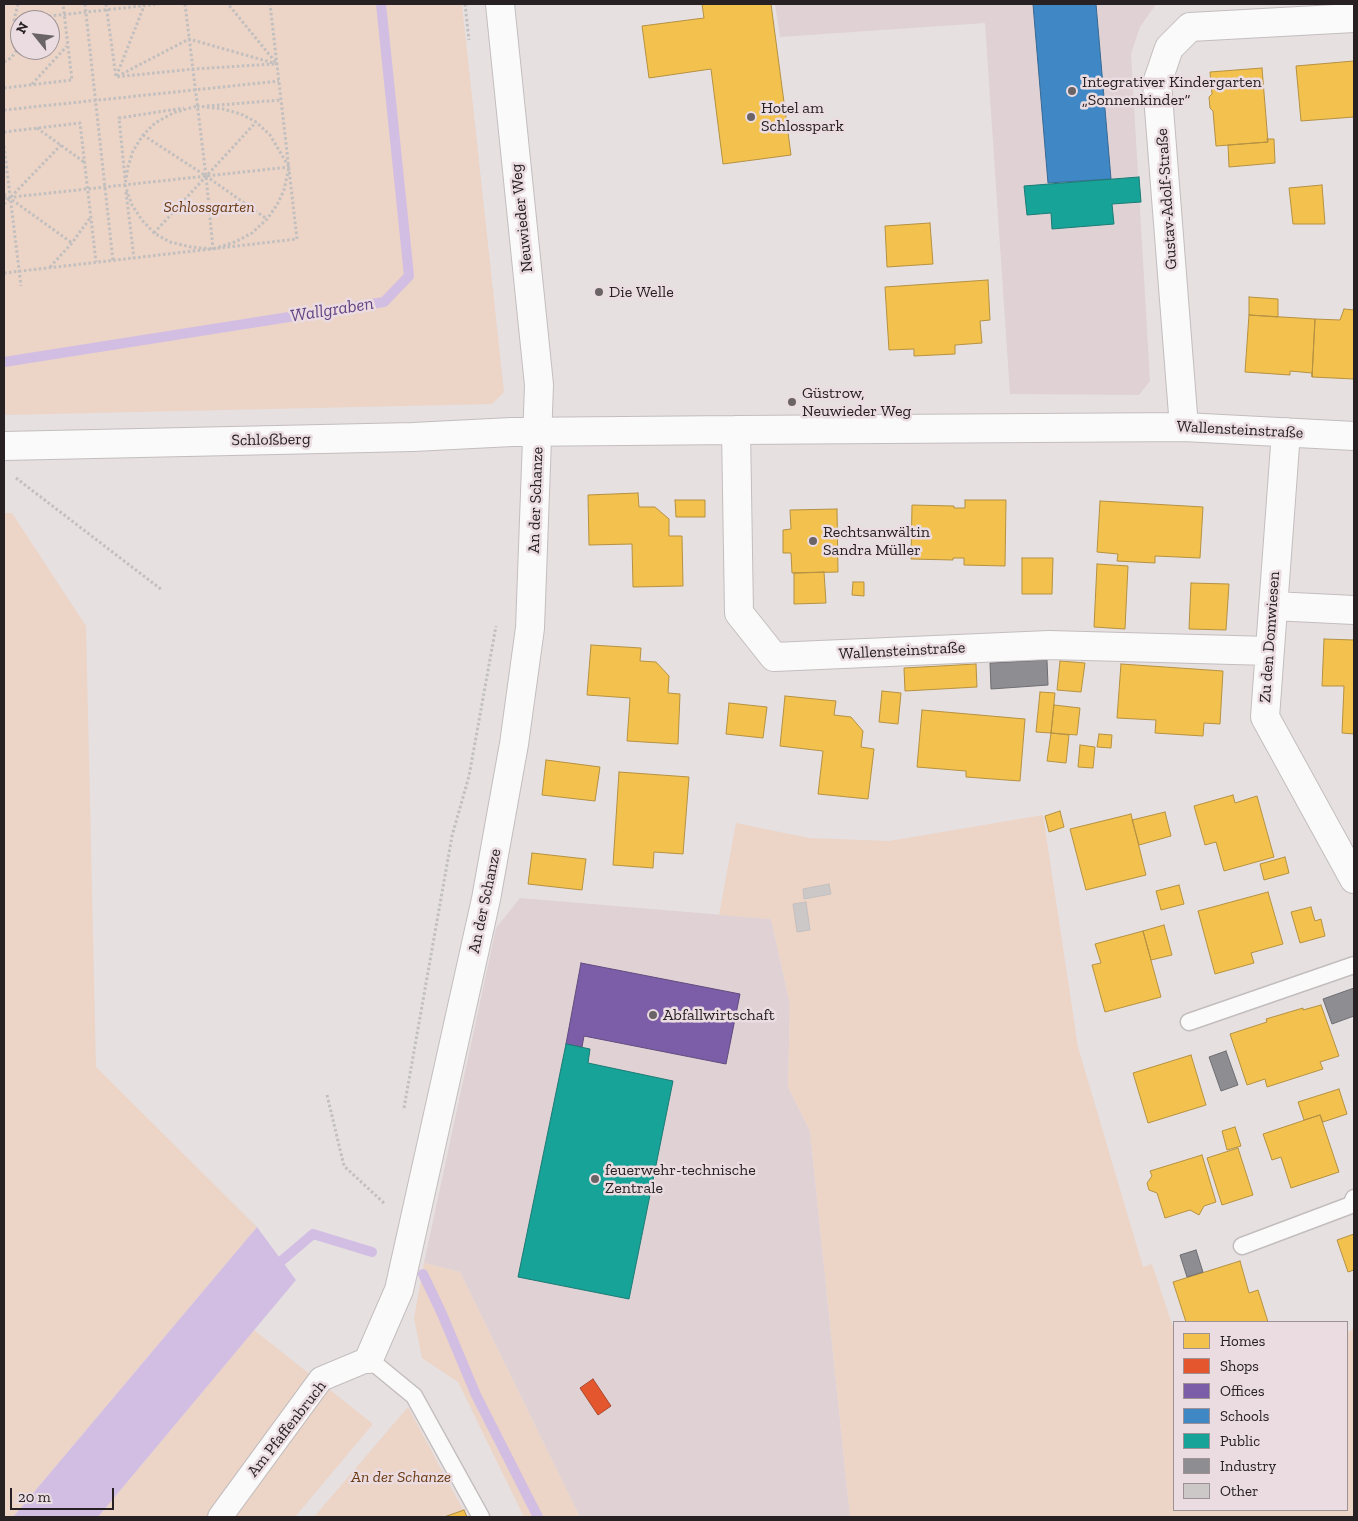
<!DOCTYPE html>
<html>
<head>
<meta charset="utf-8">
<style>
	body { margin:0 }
	#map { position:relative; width:1358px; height:1521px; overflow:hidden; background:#e6e0e1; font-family:"Zilla Slab",serif }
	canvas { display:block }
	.frame { position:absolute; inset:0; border:5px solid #272123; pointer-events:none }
	.legend { position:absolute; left:1173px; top:1321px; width:175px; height:190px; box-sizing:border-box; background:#eadce0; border:1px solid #9c9194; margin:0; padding:6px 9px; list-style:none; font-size:15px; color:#272123 }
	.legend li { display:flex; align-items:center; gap:10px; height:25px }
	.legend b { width:25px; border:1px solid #9c9194 }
	.north { position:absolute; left:10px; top:10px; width:50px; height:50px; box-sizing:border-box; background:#eadce0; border:1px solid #9c9194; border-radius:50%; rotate:299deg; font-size:14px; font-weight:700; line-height:20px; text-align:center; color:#272123 }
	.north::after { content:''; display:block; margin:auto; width:18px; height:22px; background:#6a6466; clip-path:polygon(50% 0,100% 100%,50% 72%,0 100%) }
	.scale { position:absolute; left:10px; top:1488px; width:104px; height:22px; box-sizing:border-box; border:2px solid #272123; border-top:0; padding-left:6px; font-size:15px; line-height:18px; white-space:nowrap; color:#272123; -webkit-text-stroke:4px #eadce0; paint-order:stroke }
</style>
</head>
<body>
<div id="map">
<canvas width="1358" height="1521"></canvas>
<div class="frame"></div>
<ul class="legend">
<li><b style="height:14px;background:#f2c14e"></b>Homes</li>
<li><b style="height:14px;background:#e4572e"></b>Shops</li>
<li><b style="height:14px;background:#7b5ea7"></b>Offices</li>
<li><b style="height:14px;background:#3f88c5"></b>Schools</li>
<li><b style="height:14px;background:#17a398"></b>Public</li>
<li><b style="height:14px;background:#8d8d92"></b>Industry</li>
<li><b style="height:14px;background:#cdc8c8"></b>Other</li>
</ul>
<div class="north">N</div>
<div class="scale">20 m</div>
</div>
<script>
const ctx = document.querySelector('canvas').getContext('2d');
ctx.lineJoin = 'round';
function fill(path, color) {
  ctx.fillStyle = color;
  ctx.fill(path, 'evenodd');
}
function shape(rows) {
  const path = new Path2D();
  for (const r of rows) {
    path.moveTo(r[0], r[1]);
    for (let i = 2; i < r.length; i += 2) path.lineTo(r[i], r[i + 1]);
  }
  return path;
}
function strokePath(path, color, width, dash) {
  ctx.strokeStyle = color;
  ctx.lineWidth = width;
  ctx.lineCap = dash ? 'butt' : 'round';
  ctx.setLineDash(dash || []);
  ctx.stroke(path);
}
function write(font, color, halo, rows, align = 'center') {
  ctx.font = font + ' "Zilla Slab",serif';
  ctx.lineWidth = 5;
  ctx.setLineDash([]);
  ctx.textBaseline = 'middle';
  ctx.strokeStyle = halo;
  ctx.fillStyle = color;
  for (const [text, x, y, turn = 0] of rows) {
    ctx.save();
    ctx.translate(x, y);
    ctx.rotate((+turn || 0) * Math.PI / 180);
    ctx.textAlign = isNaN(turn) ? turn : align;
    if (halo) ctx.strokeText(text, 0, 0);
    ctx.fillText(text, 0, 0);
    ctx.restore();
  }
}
fill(shape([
	[775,4,1156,4,1140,27,1131,54,1150,381,1139,395,1010,394,985,23,780,37],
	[520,898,771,919,790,1004,788,1087,810,1131,850,1517,580,1517,460,1272,424,1263,496,928]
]), '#dfd1d4');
fill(shape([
	[4,4,462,4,504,392,492,404,4,415],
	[20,20,50,20,50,50,20,50],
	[4,513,12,513,86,626,96,1067,257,1227,13,1517,4,1517],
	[1043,815,1078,1047,1143,1267,1152,1264,1174,1330,1174,1510,1347,1510,1347,1333,1354,1328,1354,1517,850,1517,810,1131,788,1087,790,1004,771,919,719,915,736,823,809,838,889,841],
	[424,1263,460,1272,580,1517,524,1517,458,1382,422,1358,414,1318],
	[254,1330,373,1424,295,1517,98,1517],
	[408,1407,467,1517,314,1517]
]), '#ecd4c7');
fill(shape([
	[257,1227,296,1280,98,1517,13,1517]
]), '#d2bee3');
const homes = shape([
	[702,4,771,4,791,155,723,164,711,69,649,78,642,26,704,18,702,4],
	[1354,61,1354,117,1301,121,1296,66,1354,61],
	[1262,68,1268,142,1216,146,1213,111,1210,108,1209,97,1212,94,1210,72,1262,68],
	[1267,139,1274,139,1275,163,1229,167,1228,145,1268,142,1267,139],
	[1322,185,1325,224,1293,224,1289,188,1322,185],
	[930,223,933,264,887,267,885,226,930,223],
	[988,280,990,320,980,321,982,343,955,345,955,354,914,356,914,349,889,350,885,287,988,280],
	[1249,297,1278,299,1278,317,1249,315,1249,297],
	[1344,309,1354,310,1354,379,1312,377,1315,319,1340,320,1344,309],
	[1249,315,1315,319,1312,377,1312,373,1290,371,1290,375,1245,372,1249,315],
	[638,493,639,507,655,507,669,519,669,536,682,536,683,586,633,587,632,544,589,545,588,495,638,493],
	[675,500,705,500,705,517,676,517,675,500],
	[965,500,1006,500,1005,566,964,565,964,558,953,558,953,560,911,559,912,505,954,506,954,508,965,508,965,500],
	[1100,501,1203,507,1200,558,1155,556,1155,563,1117,561,1118,554,1097,552,1100,501],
	[837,509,838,572,792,573,791,553,783,553,783,530,791,529,790,510,837,509],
	[1022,558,1053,558,1052,594,1022,594,1022,558],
	[1097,564,1128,566,1125,629,1094,627,1097,564],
	[824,572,826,603,794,604,794,573,824,572],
	[853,582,864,582,864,596,852,595,853,582],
	[1191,583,1229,584,1226,630,1189,629,1191,583],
	[1324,639,1354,640,1354,734,1342,733,1344,686,1322,686,1324,639],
	[591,645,641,648,640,661,656,662,669,676,668,693,680,694,678,744,627,741,630,698,587,695,591,645],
	[1060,661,1085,663,1081,692,1057,690,1060,661],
	[976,664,977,687,905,691,904,668,976,664],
	[1121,664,1223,671,1220,724,1204,723,1203,736,1155,733,1156,720,1117,718,1121,664],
	[882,691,901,693,898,724,879,722,882,691],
	[1040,692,1055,693,1051,733,1036,732,1040,692],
	[785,696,836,701,834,715,851,717,863,731,861,747,874,749,868,799,818,794,823,751,780,746,785,696],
	[729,703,767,707,763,738,726,734,729,703],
	[1054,705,1080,708,1077,735,1051,733,1054,705],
	[922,710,1025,719,1020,781,966,777,966,771,917,767,922,710],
	[1051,733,1069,735,1066,763,1047,761,1051,733],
	[1099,734,1112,735,1111,748,1097,747,1099,734],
	[1080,745,1095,747,1093,768,1078,767,1080,745],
	[546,760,600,767,595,801,542,795,546,760],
	[619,772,689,777,683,854,654,852,653,868,613,865,619,772],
	[1233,795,1235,803,1257,796,1274,857,1224,871,1216,842,1205,845,1194,806,1233,795],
	[1060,811,1064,827,1049,832,1045,816,1060,811],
	[1165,812,1171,836,1139,845,1132,820,1165,812],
	[1131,814,1146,875,1086,890,1070,829,1131,814],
	[532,853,586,859,582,890,528,884,532,853],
	[1285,857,1289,873,1264,880,1260,864,1285,857],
	[1179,885,1184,904,1161,910,1156,891,1179,885],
	[1268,892,1283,944,1251,953,1254,963,1215,974,1198,911,1268,892],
	[1311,907,1315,921,1321,919,1325,936,1300,943,1291,912,1311,907],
	[1164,925,1172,955,1151,960,1143,931,1164,925],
	[1143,931,1161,997,1105,1012,1092,965,1101,963,1095,944,1143,931],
	[1321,1005,1339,1056,1320,1062,1323,1069,1267,1087,1265,1079,1247,1085,1230,1034,1267,1022,1266,1019,1303,1008,1303,1010,1321,1005],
	[1191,1055,1206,1105,1148,1123,1133,1073,1191,1055],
	[1339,1089,1347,1114,1323,1122,1320,1115,1304,1120,1298,1102,1339,1089],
	[1320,1115,1339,1172,1291,1188,1281,1157,1272,1160,1263,1134,1320,1115],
	[1235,1127,1241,1146,1227,1150,1222,1131,1235,1127],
	[1238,1148,1253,1195,1222,1205,1207,1158,1238,1148],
	[1202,1155,1216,1202,1204,1206,1199,1215,1190,1210,1165,1218,1157,1193,1149,1190,1147,1183,1152,1176,1150,1171,1202,1155],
	[1354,1234,1354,1270,1348,1272,1337,1240,1354,1234],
	[1240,1261,1249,1293,1258,1290,1268,1322,1186,1322,1173,1282,1240,1261],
	[464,1510,467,1517,444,1517,464,1510]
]);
fill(homes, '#f2c14e');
strokePath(homes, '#b59141', 1);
const shops = shape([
	[593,1379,611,1406,598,1415,580,1388,593,1379]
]);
fill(shops, '#e4572e');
strokePath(shops, '#ab472b', 1);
const offices = shape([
	[581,963,740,994,726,1064,584,1036,582,1047,566,1044,581,963]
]);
fill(offices, '#7b5ea7');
strokePath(offices, '#624c7f', 1);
const schools = shape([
	[1033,4,1096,4,1111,179,1048,183,1033,4]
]);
fill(schools, '#3f88c5');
strokePath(schools, '#386994', 1);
const public = shape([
	[1139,177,1141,202,1112,204,1114,224,1052,229,1051,213,1027,215,1024,186,1139,177],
	[566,1044,590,1049,588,1063,673,1081,629,1299,518,1277,566,1044]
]);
fill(public, '#17a398');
strokePath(public, '#1c7c75', 1);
const industry = shape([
	[1047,660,1048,685,991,689,990,663,1047,660],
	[1354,988,1354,1016,1332,1024,1323,999,1354,988],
	[1226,1051,1238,1085,1221,1091,1209,1057,1226,1051],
	[1196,1250,1203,1272,1187,1277,1180,1255,1196,1250]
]);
fill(industry, '#8d8d92');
strokePath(industry, '#6e6d71', 1);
strokePath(shape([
	[4,362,384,302,409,276,381,4],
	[272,1269,313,1234,372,1252],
	[423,1274,442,1314,476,1395,538,1517]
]), '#d2bee3', 10);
const building = shape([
	[829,884,831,894,804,899,803,889,829,884],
	[806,902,810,930,797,932,793,904,806,902]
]);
fill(building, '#cdc8c8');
strokePath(building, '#c4c0bf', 1);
const service = shape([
	[1189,1022,1354,965],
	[1242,1246,1351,1205,1354,1198],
	[369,1359,414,1396,481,1517]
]);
const pedestrian = shape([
	[220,1517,321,1379,369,1359]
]);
const minor = shape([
	[1184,427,1157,83,1169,48,1190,27,1354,18],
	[736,430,739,613,774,657,1049,645,1270,651],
	[1286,432,1265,717,1354,879],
	[4,446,413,437,512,432,736,430,1184,427,1354,436],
	[1273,606,1354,610],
	[369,1359,399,1290,486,899,514,744,530,628,539,385,500,4]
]);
strokePath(service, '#c3bdbe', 19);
strokePath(pedestrian, '#c3bdbe', 26);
strokePath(minor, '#c3bdbe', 30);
strokePath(shape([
	[18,4,14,20,19,30,20,39],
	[85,4,113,261],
	[106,4,116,77,193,69,274,64],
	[143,4,144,6,116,77,189,39,277,64,228,4],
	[185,4,206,176,213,249],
	[465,4,469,40],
	[14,20,159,4],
	[4,62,11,58,17,50,20,41],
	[32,84,67,46],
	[4,88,72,80,63,4],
	[197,106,223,109,241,114,256,122,270,135,289,167,284,190,277,205,267,219,252,233,235,242,213,249,191,247,170,242,154,233,142,220,132,205,125,185,128,167,133,151,143,135,155,123,173,113,197,106],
	[207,106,281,100],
	[4,110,279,81],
	[37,128,84,162],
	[4,132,80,123,96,262],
	[143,135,206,176,267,219],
	[4,146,21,286],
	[125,178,119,118,184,108],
	[126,192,134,258],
	[4,194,72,243],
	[4,198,289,167],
	[4,204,61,145],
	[154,233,256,122],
	[50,267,72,243,90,218],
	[4,273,297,239,270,4],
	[16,478,162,590],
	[327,1095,344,1166,385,1204],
	[404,1108,452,836,469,776,496,626]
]), '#c2bfbf', 3, [2.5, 2.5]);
strokePath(service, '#fbfafa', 16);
strokePath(pedestrian, '#fbfafa', 24);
strokePath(minor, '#fbfafa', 28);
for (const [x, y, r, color] of [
	[1072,91,5,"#6a6466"],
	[751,117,5,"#6a6466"],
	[599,292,5,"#6a6466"],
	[792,402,5,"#6a6466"],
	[813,541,5,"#6a6466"],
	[653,1015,5,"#6a6466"],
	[595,1179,5,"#6a6466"]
]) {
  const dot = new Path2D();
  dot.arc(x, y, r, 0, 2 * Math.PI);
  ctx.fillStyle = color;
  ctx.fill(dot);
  strokePath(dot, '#eadce0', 2);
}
write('16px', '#272123', '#eadce0', [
	["Integrativer Kindergarten",1082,82],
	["„Sonnenkinder“",1082,100],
	["Hotel am",761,108],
	["Schlosspark",761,126],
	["Die Welle",609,292],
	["Güstrow,",802,393],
	["Neuwieder Weg",802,411],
	["Rechtsanwältin",823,532],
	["Sandra Müller",823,550],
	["Abfallwirtschaft",663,1015],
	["feuerwehr-technische",605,1170],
	["Zentrale",605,1188]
], 'left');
write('16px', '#272123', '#eadce0', [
	["Gustav-Adolf-Straße",1167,199,-94],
	["Neuwieder Weg",522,218,-96],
	["Wallensteinstraße",1240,430,3],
	["Schloßberg",271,440,-1],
	["An der Schanze",536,500,-88],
	["Zu den Domwiesen",1270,637,-86],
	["Wallensteinstraße",902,651,-3],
	["An der Schanze",485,901,-78],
	["Am Pfaffenbruch",287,1429,-52]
]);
write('italic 16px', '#6a3911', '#eadce0', [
	["Schlossgarten",209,207],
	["An der Schanze",401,1477]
]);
write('italic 18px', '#654484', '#eadce0', [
	["Wallgraben",332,310,-9]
]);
</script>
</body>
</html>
